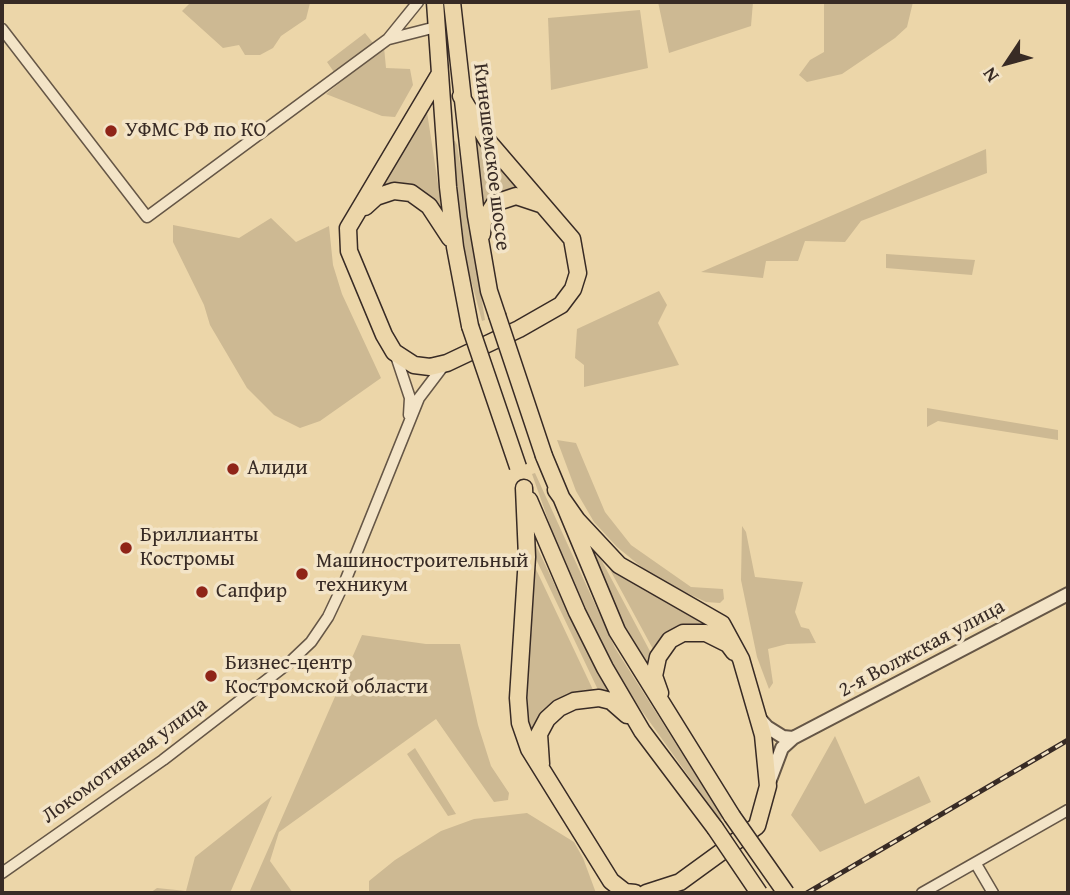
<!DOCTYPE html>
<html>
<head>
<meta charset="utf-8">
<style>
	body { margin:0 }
	#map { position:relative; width:1070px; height:895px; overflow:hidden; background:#ecd6a9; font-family:"Gentium Book Plus",serif }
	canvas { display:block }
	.frame { position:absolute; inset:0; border:4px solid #382b25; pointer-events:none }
	.north { position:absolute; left:972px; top:28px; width:70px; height:70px; -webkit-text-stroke:5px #f3e4c7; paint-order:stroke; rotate:234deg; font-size:19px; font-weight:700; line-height:28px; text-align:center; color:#382b25 }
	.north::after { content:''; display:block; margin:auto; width:24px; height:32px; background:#382b25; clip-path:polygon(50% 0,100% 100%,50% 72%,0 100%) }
</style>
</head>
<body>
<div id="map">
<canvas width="1070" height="895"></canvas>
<div class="frame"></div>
<div class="north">N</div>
</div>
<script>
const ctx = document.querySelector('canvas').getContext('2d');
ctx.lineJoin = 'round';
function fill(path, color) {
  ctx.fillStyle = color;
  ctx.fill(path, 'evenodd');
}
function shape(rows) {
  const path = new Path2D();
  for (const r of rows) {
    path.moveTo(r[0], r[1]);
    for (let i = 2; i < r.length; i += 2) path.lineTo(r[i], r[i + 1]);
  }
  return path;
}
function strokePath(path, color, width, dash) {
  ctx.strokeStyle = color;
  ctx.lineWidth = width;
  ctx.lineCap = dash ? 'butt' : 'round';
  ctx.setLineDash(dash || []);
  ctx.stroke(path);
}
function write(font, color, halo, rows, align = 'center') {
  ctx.font = font + ' "Gentium Book Plus",serif';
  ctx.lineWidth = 7;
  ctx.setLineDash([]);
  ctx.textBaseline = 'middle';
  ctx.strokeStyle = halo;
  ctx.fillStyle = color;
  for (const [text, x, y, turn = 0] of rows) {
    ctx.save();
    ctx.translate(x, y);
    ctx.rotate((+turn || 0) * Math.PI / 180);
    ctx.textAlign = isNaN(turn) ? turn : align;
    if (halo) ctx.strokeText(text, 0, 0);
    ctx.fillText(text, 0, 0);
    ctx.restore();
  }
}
fill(shape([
	[191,2,310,2,310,3,306,19,281,36,273,48,260,55,245,55,239,45,223,48,182,11],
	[658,2,753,2,751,26,669,53],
	[824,2,913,2,907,27,895,38,842,74,807,82,799,75,810,60,824,52],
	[640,10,648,68,551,90,548,18],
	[365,33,373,43,334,72,327,62],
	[384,47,386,68,410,69,413,85,395,117,382,116,326,94],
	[427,112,442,210,431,199,392,185,379,187],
	[473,136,487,153,493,194,482,204],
	[450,141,455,141,457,145,485,320,482,321,462,246],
	[986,149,987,173,861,221,845,242,805,241,798,261,766,261,763,278,701,272],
	[490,154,524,191,511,189,495,193],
	[271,218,296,242,329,226,333,265,342,294,381,378,320,421,300,428,274,415,247,388,210,325,204,305,173,242,173,225,239,238],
	[886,254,975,260,972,275,886,268],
	[659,291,667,305,658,323,679,365,584,387,584,365,575,358,577,329],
	[927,408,1058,430,1058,440,938,421,927,427],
	[557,440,576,443,605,512,631,545,691,587,723,589,724,599,720,603,706,602,655,578,617,547,594,522,576,491],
	[535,473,615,648,723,818,720,820,639,707,607,654,558,548,532,474],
	[742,526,746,532,755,577,803,582,795,612,801,627,809,629,816,643,787,644,768,649,773,683,769,689,757,657,741,580],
	[578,532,596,550,652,655,646,671],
	[534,541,569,615,610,694,599,692,535,557],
	[602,555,717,630,704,628,654,651],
	[534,565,594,692,582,692,531,740,524,704],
	[362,635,426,644,460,644,478,725,491,766,509,793,508,800,494,802,436,719,279,832,270,861,293,893,249,893],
	[835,736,865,804,919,776,931,802,820,852,791,815],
	[415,748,456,814,448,816,407,754],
	[272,796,230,893,150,893,157,888,186,891,195,857],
	[527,813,574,842,583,858,596,893,369,893,369,881,395,860,441,831,474,819]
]), '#cdb993');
const minor = shape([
	[2,29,147,217,388,39,418,2],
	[389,39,436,27],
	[396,356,410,398,409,415],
	[976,864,993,893],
	[2,873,163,760,290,662,311,642,328,617,346,579,419,398,444,365],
	[922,893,1068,810]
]);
const tertiary = shape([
	[759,718,767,727,783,737,793,738],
	[770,780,782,748,793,738,1068,594]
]);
const primary = shape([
	[435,2,448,187,455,247,470,326],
	[452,2,476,216,489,291,497,315],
	[439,75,348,228,349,251,384,335,394,352,414,365,430,367,447,363,519,329,561,305,573,289,578,273,572,239,487,140,461,96],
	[365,207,376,197,394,191,411,193,429,206,450,238],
	[482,234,483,222,495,203,516,196,543,205],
	[544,456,617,631,732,816],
	[524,488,527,557,518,698,520,723,529,749,611,881,625,892,635,893],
	[556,490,577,520,619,565,722,624,741,659,763,735,768,786,757,826,680,882,646,893],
	[529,500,577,612,605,668,642,731,715,828],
	[660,693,654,676,658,657,670,640,683,633,706,633,728,644,734,652],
	[541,764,539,734,547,719,559,708,574,701,599,698,611,701,627,715]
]);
strokePath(minor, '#655646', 13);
strokePath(tertiary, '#655646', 16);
strokePath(primary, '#382b25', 19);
strokePath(minor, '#f3e4c7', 10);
strokePath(tertiary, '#f3e4c7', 12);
strokePath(primary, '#ecd6a9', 16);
const rail = shape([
	[807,893,1068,740]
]);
strokePath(rail, '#382b25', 5);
strokePath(rail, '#f3e4c7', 2.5, [8]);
const primaryBridge = shape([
	[497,315,544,456],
	[470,326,518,467],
	[732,816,786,893],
	[715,828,759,893]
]);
strokePath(primaryBridge, '#382b25', 19, []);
strokePath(primaryBridge, '#ecd6a9', 16);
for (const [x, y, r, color] of [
	[111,131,7,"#8f2418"],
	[233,469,7,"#8f2418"],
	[126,548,7,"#8f2418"],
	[302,574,7,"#8f2418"],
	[202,592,7,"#8f2418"],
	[211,676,7,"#8f2418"]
]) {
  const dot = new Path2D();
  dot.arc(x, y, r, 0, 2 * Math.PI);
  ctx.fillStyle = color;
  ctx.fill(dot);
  strokePath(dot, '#f3e4c7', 2.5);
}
write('21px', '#382b25', '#f3e4c7', [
	["УФМС РФ по КО",125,131],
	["Алиди",247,469],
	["Бриллианты",140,536],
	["Костромы",140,560],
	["Машиностроительный",316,562],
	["техникум",316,586],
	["Сапфир",216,592],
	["Бизнес-центр",225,664],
	["Костромской области",225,688]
], 'left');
write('21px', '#382b25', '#f3e4c7', [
	["Кинешемское шоссе",491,157,83],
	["2-я Волжская улица",922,649,-28],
	["Локомотивная улица",125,761,-36]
]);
</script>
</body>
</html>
